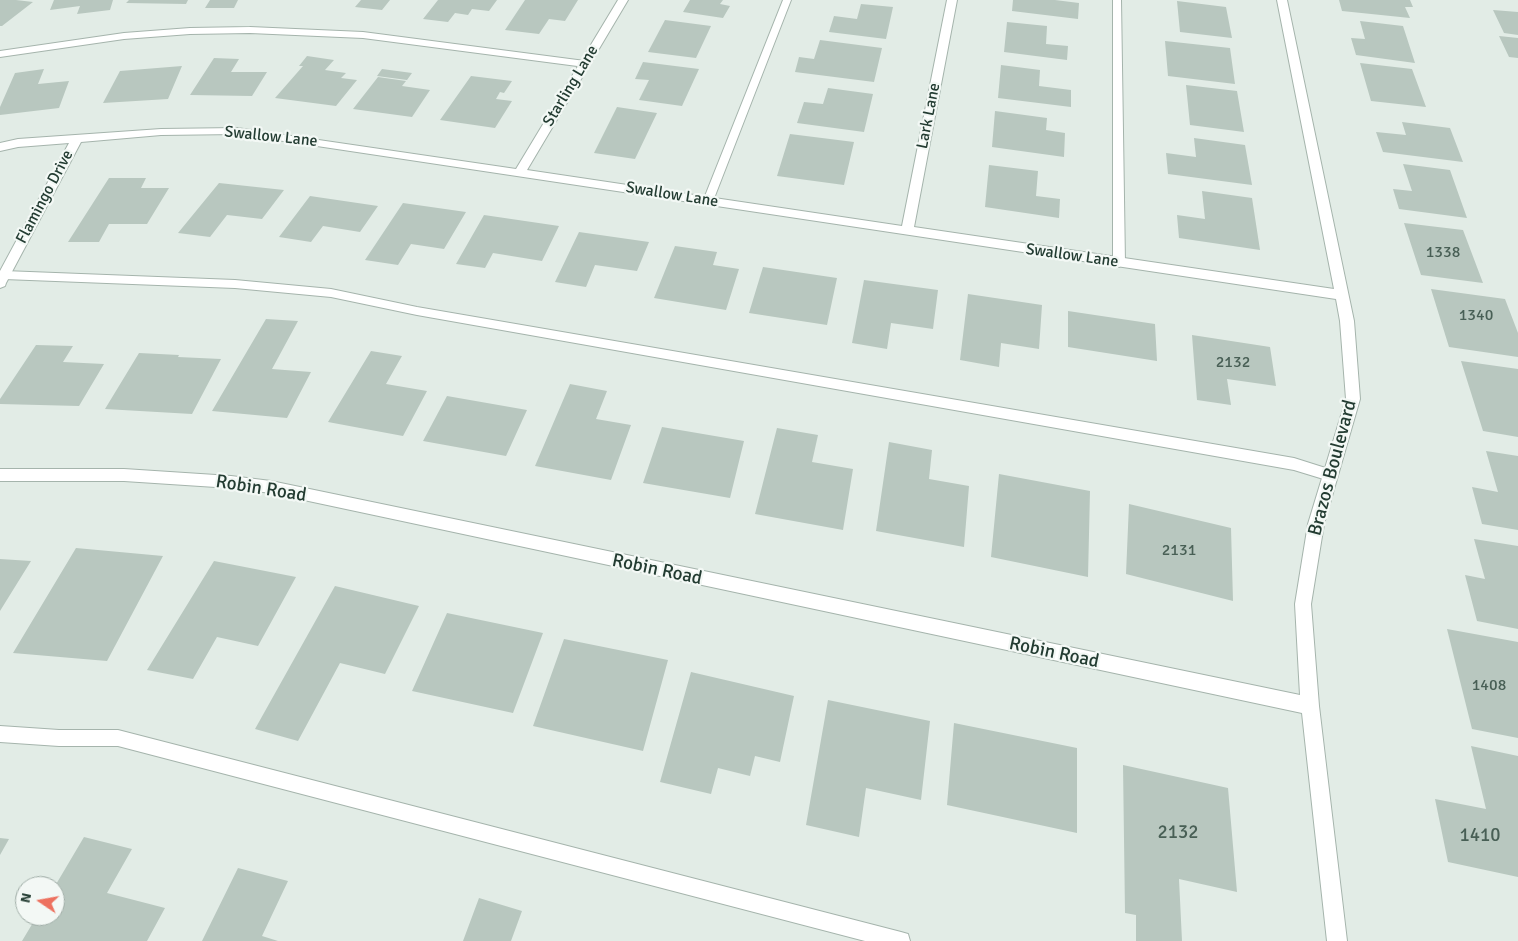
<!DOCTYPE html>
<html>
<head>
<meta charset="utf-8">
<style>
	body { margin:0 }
	#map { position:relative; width:1518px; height:941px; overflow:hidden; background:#e2ece6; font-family:Signika,sans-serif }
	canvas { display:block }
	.north { position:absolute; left:15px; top:876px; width:50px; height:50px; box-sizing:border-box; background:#f3f8f5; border:1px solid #a0ada7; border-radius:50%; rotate:282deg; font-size:14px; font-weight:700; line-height:20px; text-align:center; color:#233c32 }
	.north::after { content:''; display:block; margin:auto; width:18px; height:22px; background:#ed715f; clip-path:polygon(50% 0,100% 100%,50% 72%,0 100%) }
</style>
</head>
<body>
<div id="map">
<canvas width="1518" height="941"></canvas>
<div class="north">N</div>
</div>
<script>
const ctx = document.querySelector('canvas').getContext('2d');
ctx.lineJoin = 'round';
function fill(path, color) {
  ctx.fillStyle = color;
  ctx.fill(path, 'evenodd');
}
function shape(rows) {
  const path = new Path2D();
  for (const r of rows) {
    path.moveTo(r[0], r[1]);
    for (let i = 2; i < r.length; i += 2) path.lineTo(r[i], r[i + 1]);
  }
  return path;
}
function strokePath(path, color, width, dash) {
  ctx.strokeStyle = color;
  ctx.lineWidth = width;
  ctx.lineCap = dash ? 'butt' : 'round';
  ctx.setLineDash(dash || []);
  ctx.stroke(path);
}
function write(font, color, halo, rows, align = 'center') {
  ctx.font = font + ' Signika,sans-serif';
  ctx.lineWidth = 4.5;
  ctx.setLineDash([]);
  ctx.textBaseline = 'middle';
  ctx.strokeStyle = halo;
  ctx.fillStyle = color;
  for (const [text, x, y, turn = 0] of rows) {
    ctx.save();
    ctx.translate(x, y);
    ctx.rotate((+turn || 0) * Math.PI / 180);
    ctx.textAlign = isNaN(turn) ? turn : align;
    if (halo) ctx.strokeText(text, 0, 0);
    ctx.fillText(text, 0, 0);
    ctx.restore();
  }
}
fill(shape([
	[0,0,16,0,33,2,2,26,0,26],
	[54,0,113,0,110,10,77,14,80,6,50,10],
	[129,0,188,0,186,4,126,3],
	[210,0,238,0,234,8,205,8],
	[361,0,390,0,382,10,355,7],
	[438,0,497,0,489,11,472,9,468,15,455,13,448,22,423,19],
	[525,0,578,0,565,21,549,19,539,34,505,30],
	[690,0,723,0,720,4,730,6,723,18,683,12],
	[1013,0,1055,0,1079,3,1078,19,1012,11],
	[1339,0,1410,0,1413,7,1405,7,1410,18,1342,11],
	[1177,1,1226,7,1232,38,1180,32],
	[861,4,893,7,886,39,829,32,834,16,857,19],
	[1493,10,1518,12,1518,35,1504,33],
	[665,20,711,26,696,58,648,52],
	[1360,21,1403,26,1415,63,1356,55,1351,38,1365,39],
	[1007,22,1047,26,1046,44,1068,46,1067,60,1004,52],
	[1499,36,1518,38,1518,58,1509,57],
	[820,40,882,48,874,82,795,72,799,57,814,59],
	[1165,41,1230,48,1235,84,1168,76],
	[307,56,334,60,325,70,346,73,341,78,357,80,336,106,275,98,303,66,299,66],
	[214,58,239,59,231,72,267,72,252,96,190,95],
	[643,62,699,69,682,106,639,100,649,80,635,79],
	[1360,63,1412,69,1426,107,1371,101],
	[1001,65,1040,70,1039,86,1071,90,1071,107,998,98],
	[182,66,168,99,103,103,120,71],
	[44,69,38,84,69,81,59,108,0,115,0,107,15,73],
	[382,69,412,73,407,80,377,76],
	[471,76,512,81,504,93,500,92,496,99,512,101,495,128,440,120],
	[378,77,406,81,402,86,430,90,412,117,353,109],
	[1186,85,1237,91,1244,132,1190,125],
	[828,88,873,94,864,132,797,123,804,102,823,104],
	[617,107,657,113,635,159,594,153],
	[995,111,1047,118,1046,130,1065,133,1064,157,992,147],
	[1402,122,1450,128,1463,162,1383,152,1376,132,1406,135],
	[790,134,854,142,844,185,777,176],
	[1194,138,1245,145,1252,185,1168,174,1166,153,1196,157],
	[1403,164,1450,170,1467,218,1399,209,1393,189,1412,191],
	[989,165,1038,171,1036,196,1060,199,1059,218,985,207],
	[109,178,146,178,141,188,169,188,147,224,109,224,99,242,68,242],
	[219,183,284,190,262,219,227,215,210,237,178,233],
	[1202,191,1252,198,1260,250,1179,238,1177,215,1205,219],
	[310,196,378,206,360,232,323,226,311,242,279,237],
	[403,203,466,212,444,249,411,244,398,265,365,260],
	[484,215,559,226,542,261,493,253,485,268,456,264],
	[1404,223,1463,230,1483,283,1421,275],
	[579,232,649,242,637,271,595,265,586,287,555,282],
	[675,246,717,252,713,265,739,269,726,310,654,298],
	[763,267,837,278,827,325,749,313],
	[864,280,938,290,933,329,891,323,887,349,852,343],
	[1431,289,1505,299,1518,333,1518,357,1449,347],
	[968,294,1042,305,1039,349,1001,343,999,367,960,360],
	[1068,311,1155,324,1157,361,1068,347],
	[266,319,298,321,272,369,311,372,287,418,212,411],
	[1192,335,1270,347,1276,386,1227,379,1231,405,1197,400],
	[36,345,73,346,63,362,104,364,79,406,0,404,0,399],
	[371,351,402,356,386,384,427,391,403,436,328,422],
	[139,353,179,355,178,357,221,359,192,414,105,409],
	[1461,361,1518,369,1518,437,1483,431],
	[570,384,607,391,596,419,631,425,611,480,535,466],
	[447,396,527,410,506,456,423,441],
	[662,427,744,441,730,498,643,483],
	[777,428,818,435,812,462,853,469,843,530,755,514],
	[889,442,932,450,929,479,969,486,964,547,876,531],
	[1486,451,1518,456,1518,530,1482,524,1472,487,1498,492],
	[999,474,1090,491,1088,577,991,557],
	[1129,504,1231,528,1233,601,1126,574],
	[1474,539,1518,546,1518,629,1477,621,1465,575,1485,579],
	[76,548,163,556,107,661,13,653],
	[0,559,31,561,0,611],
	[214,561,296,577,258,646,217,637,193,679,147,670],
	[335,586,419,606,385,674,340,663,298,741,255,729],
	[447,613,543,633,513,713,412,691],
	[1447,629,1518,642,1518,738,1472,729],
	[564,639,668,660,643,751,533,726],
	[691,672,794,696,780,762,755,756,750,776,718,768,711,794,660,782],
	[828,700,930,721,921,800,866,788,859,837,806,825],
	[954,723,1077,748,1077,833,947,805],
	[1471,746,1518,756,1518,877,1448,862,1435,799,1486,809],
	[1123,765,1228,788,1237,892,1179,879,1182,941,1136,941,1136,915,1125,913],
	[84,837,132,849,107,893,165,908,147,941,22,941,37,916,55,916,55,886],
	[0,838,9,839,0,855],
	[238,868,288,881,262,936,278,941,202,941],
	[479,898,522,911,511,941,463,941]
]), '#b8c7bf');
const lane = shape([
	[783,0,791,0,713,201,708,205,704,204,703,201,783,0],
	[1113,0,1121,0,1125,263,1119,267,1113,263,1113,0],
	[250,27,363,32,585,61,590,64,585,67,363,38,250,33,190,34,124,39,0,57,0,51,124,33,190,28,250,27],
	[4,271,235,280,331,289,417,307,1294,458,1335,471,1337,475,1335,479,1330,481,1294,470,417,315,331,297,235,288,4,279,0,278,0,272,4,271],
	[0,726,59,730,118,730,901,932,908,934,910,941,865,941,118,746,59,746,0,742,0,726]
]);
const street = shape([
	[618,0,628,0,527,170,902,226,947,0,957,0,914,227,1334,289,1277,0,1287,0,1354,321,1360,399,1324,524,1311,604,1319,706,1347,941,1327,941,1302,713,271,493,231,488,124,481,0,481,0,469,124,469,231,476,271,481,1300,695,1295,604,1308,524,1346,399,1340,321,1336,299,237,134,161,135,81,142,6,283,5,286,0,288,0,271,69,143,18,147,0,151,0,143,18,139,161,129,237,128,516,169,618,0]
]);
strokePath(lane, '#a5b4ac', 2);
strokePath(street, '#a5b4ac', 2);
fill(lane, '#fff');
fill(street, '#fff');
write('16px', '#233c32', '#f3f8f5', [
	["Starling Lane",571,86,-59],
	["Lark Lane",929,116,-79],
	["Swallow Lane",271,137,6],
	["Swallow Lane",672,195,9],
	["Flamingo Drive",45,197,-62],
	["Swallow Lane",1072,256,8]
]);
write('16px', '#485f55', null, [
	["1338",1443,253],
	["1340",1476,316],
	["2132",1233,363],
	["2131",1179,551],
	["1408",1489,686]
]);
write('19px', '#233c32', '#f3f8f5', [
	["Brazos Boulevard",1333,468,-75],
	["Robin Road",261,489,9],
	["Robin Road",657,570,12],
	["Robin Road",1054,653,12]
]);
write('19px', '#485f55', null, [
	["2132",1178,833],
	["1410",1480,836]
]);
</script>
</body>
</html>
